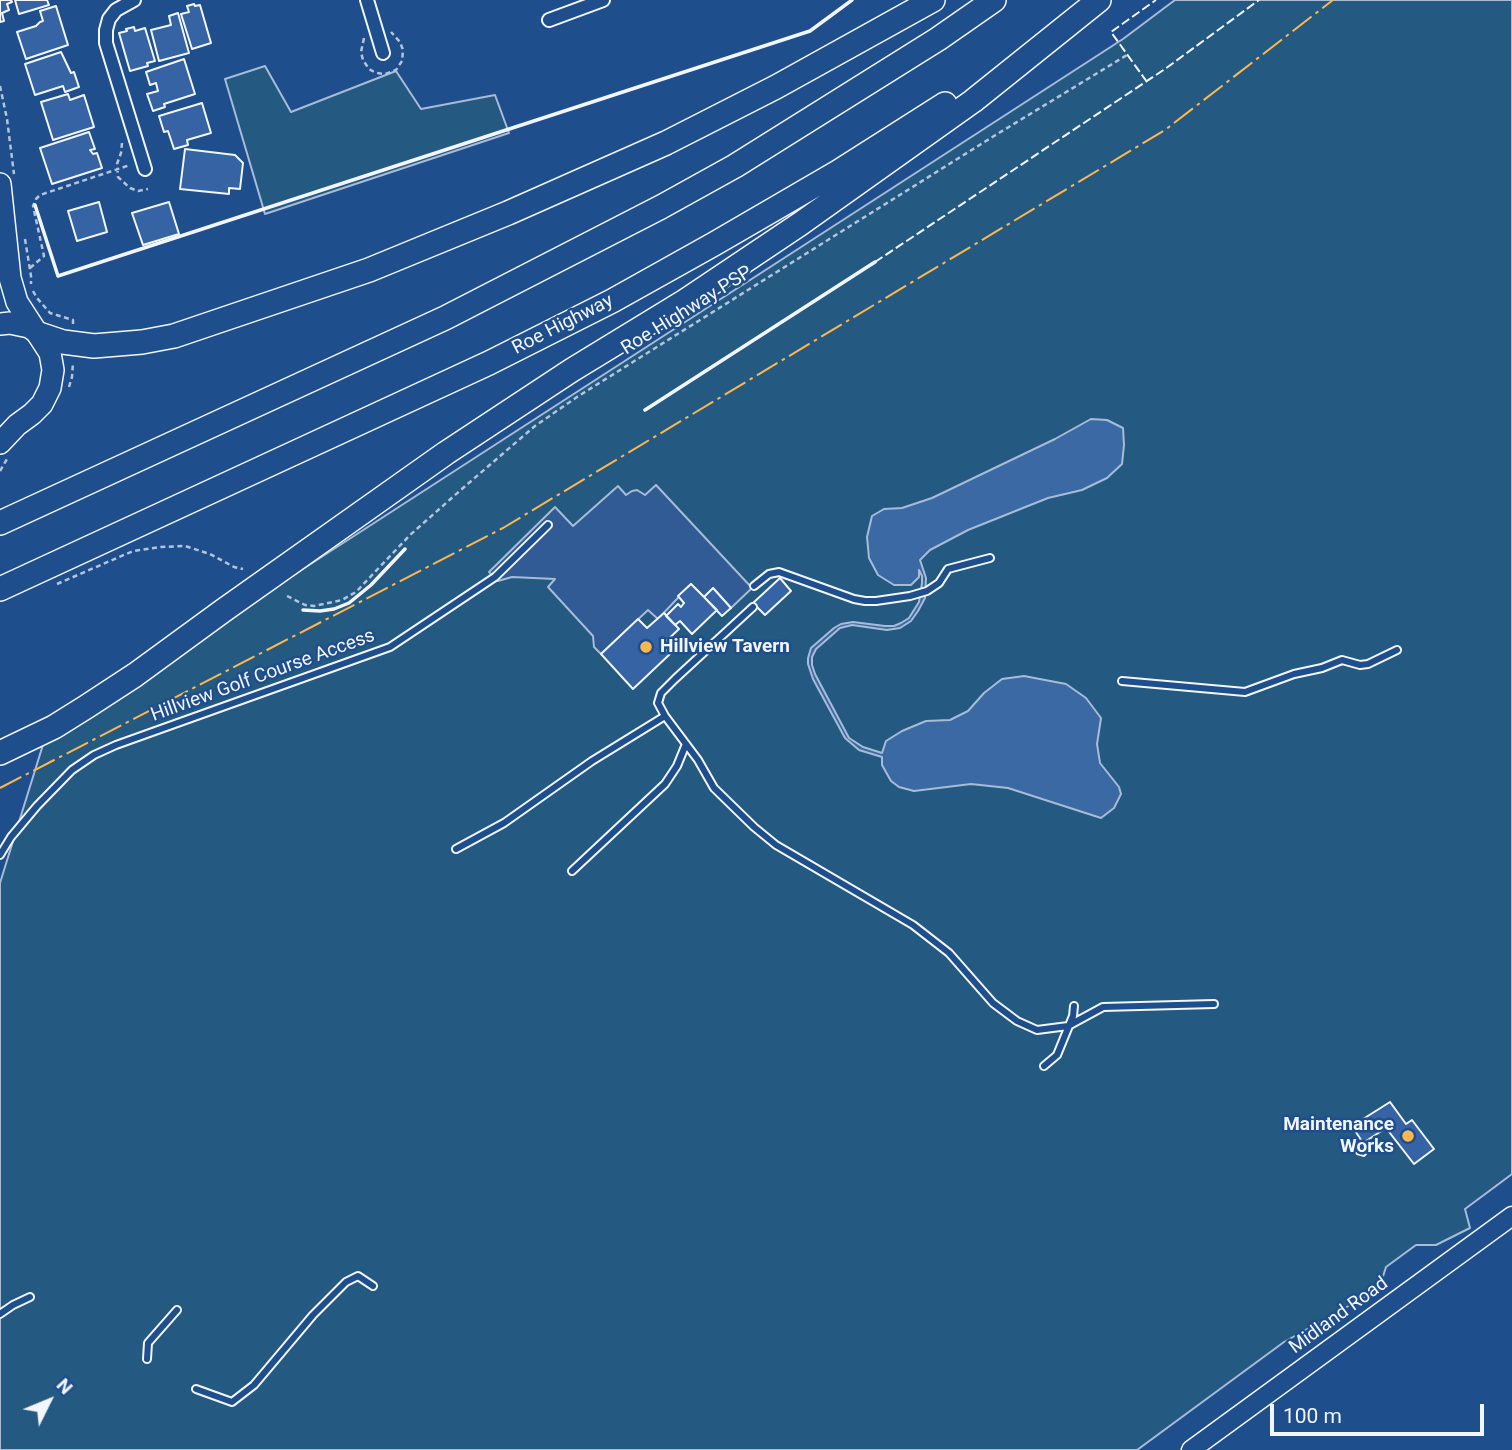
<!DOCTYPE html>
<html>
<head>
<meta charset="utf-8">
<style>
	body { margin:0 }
	#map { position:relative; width:1512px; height:1450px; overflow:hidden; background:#1f4e8c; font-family:Roboto,sans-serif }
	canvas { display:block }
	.north { position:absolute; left:14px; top:1366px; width:70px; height:70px; -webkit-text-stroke:5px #1f4e8c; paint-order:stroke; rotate:47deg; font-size:19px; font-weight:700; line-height:28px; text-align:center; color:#f2f6ff }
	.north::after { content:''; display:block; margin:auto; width:24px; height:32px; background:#f2f6ff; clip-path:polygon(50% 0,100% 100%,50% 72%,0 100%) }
	.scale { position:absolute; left:1270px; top:1404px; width:214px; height:32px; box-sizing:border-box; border:4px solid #f2f6ff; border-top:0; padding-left:9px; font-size:21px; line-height:24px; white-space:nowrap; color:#f2f6ff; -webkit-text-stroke:5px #1f4e8c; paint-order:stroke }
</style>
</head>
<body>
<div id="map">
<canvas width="1512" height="1450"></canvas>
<div class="north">N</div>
<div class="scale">100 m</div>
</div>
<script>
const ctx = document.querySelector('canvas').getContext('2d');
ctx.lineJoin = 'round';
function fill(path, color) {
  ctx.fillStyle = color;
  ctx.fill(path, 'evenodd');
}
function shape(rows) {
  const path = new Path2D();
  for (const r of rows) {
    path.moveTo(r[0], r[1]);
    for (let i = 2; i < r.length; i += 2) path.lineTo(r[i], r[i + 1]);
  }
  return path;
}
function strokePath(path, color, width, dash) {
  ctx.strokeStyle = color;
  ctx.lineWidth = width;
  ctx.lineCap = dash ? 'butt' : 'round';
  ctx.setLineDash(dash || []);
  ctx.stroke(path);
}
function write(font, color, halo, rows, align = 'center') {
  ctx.font = font + ' Roboto,sans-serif';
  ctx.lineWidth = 5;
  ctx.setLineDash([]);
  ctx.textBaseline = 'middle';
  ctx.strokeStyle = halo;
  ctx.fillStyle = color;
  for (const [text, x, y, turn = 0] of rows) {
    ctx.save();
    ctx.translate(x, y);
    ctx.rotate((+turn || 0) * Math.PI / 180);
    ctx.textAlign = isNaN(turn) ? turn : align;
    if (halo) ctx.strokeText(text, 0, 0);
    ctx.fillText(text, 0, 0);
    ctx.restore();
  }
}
const green = shape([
	[1175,0,1512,0,1512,1174,1465,1209,1470,1228,1436,1245,1416,1245,1386,1267,1379,1289,1284,1342,1137,1450,0,1450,0,883,46,735,1123,39,1175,0],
	[265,66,291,112,396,71,421,109,495,95,509,133,265,214,225,79,265,66]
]);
fill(green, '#245a82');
strokePath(green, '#a8bbd7', 2);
const parking = shape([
	[656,485,752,588,731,608,714,589,704,597,691,584,658,619,648,610,601,654,594,647,593,636,548,587,555,579,512,577,498,581,489,572,555,507,573,526,618,486,626,495,632,491,637,490,645,495,656,485]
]);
fill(parking, '#305b95');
strokePath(parking, '#a8bbd7', 2);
const water = shape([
	[1091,419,1107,420,1123,428,1124,445,1122,464,1107,478,1082,490,1048,498,968,530,930,550,920,560,926,578,925,598,918,611,911,621,900,628,887,630,852,625,840,628,816,649,812,657,812,665,815,674,849,738,863,747,882,753,886,741,902,731,926,721,950,720,968,711,984,693,1002,679,1024,676,1066,684,1086,698,1101,718,1097,744,1100,763,1119,787,1121,794,1114,808,1101,818,1008,788,971,784,914,791,899,787,891,781,882,765,882,757,859,750,845,738,813,679,808,664,808,658,811,648,834,628,841,624,853,622,885,626,894,626,901,623,909,618,919,602,922,583,922,576,919,570,919,577,911,585,894,585,878,575,869,558,867,537,872,516,884,509,902,508,932,498,1055,439,1091,419]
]);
fill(water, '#3b69a3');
strokePath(water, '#a8bbd7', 2);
const building = shape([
	[0,0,11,0,12,2,7,4,9,10,2,13,4,21,0,22,0,0],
	[15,0,47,0,49,5,19,14,15,0],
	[194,4,195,6,200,5,211,43,192,49,181,14,189,12,187,6,194,4],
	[56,6,68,45,26,59,17,32,36,26,40,22,43,21,40,11,56,6],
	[178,13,189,53,159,61,151,30,171,25,169,16,178,13],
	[134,27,135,31,145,28,155,61,147,63,148,66,130,71,119,33,127,31,126,29,134,27],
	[61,52,71,73,74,72,79,87,65,92,63,86,35,95,25,64,61,52],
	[184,59,195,94,164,104,165,107,153,111,147,94,158,91,156,83,150,85,146,72,184,59],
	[68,94,70,100,84,95,94,127,53,140,41,102,68,94],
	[202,103,211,133,187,140,188,145,174,149,168,131,164,132,159,116,202,103],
	[89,132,95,149,90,150,93,154,97,153,102,168,52,184,40,148,89,132],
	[185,149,235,155,243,163,240,189,229,188,229,194,180,189,185,149],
	[99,202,107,232,77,241,68,211,99,202],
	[169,202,179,234,143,245,132,213,169,202],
	[780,578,791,591,765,615,753,603,780,578],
	[691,584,717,610,692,634,680,621,675,625,666,616,678,604,681,607,684,603,678,596,691,584],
	[713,588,731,608,722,616,704,597,713,588],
	[664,613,679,629,662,645,670,654,633,689,601,654,638,619,647,628,664,613],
	[1390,1102,1406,1124,1412,1120,1434,1149,1414,1164,1386,1128,1363,1143,1352,1126,1390,1102],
	[1363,1143,1369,1151,1364,1156,1357,1154,1354,1149,1363,1143]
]);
fill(building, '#3563a3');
strokePath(building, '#f2f6ff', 2);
const lane = shape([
	[754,586,769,574,779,572,854,599,865,601,876,601,910,596,927,591,939,583,948,569,990,558],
	[753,607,675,679,661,693,658,703,665,716,698,760,714,788,754,827,776,845,913,925,949,953,993,1003,1017,1021,1037,1030,1068,1026,1103,1007,1214,1004],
	[1122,681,1245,692,1294,674,1322,668,1342,660,1360,665,1368,664,1397,650],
	[456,849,504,823,592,761,665,716],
	[0,855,11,837,37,806,72,770,94,755,116,745,390,647,495,577,548,525],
	[572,871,665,784,677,766,686,744],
	[1044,1066,1057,1055,1073,1016,1074,1006],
	[0,1314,13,1305,30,1297],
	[147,1359,148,1343,177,1310],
	[196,1389,232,1402,254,1385,313,1315,346,1282,358,1276,373,1286]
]);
const street = shape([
	[134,0,116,10,109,19,106,30,106,43,145,169],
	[367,0,383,53],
	[549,20,603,0]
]);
const secondary = shape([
	[1191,1450,1512,1216]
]);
const primary = shape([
	[0,184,10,278,17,302,50,353,53,370,50,388,42,404,32,414,17,425,0,443],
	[0,324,10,323,29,327,39,334]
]);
const highway = shape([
	[39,334,63,342,94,346,142,342,174,336,369,270,508,213,666,143,776,87,933,0],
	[0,523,445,318,661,207,735,166,938,39,994,0],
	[0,589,489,363,612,301,714,244,838,172,945,104],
	[0,753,54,727,86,707,135,675,224,610,446,453,572,370,685,301,800,224,973,101,1099,0]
]);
strokePath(lane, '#f2f6ff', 10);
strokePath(street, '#f2f6ff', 16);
strokePath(secondary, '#f2f6ff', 21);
strokePath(primary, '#f2f6ff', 24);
strokePath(highway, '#f2f6ff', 26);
strokePath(shape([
	[364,38,361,52,363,60,369,69,376,73,385,74,396,70,402,61,403,50,400,42,391,32],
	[0,86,7,119,14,174],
	[122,143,121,153,117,164,118,177,130,188,138,191,148,189],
	[25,239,31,276,31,284],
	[30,268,44,256,33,206,36,199,40,195,130,165],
	[33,291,37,298,50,313,73,320,73,324],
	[69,387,72,377,73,362],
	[0,471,7,459],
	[57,584,133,551,161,547,185,546,210,554,234,567,243,569],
	[287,596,305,605,314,606,342,600,356,592,410,535,463,488,535,426,577,397,994,136,1127,55]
]), '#b3c4dc', 2.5, [5, 3.5]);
strokePath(lane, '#1f4e8c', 6);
strokePath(street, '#1f4e8c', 12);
strokePath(secondary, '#1f4e8c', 18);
strokePath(primary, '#1f4e8c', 21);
strokePath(highway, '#1f4e8c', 23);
strokePath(shape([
	[1147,82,1111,32,1156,0],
	[875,262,1165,69,1259,0]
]), '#f2f6ff', 2, [9, 3.5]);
strokePath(shape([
	[35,205,58,276,810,31,852,0],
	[645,410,875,262],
	[303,610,320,611,334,609,349,603,371,585,405,549]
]), '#f2f6ff', 3.5);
strokePath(shape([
	[0,788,503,528,1165,130,1333,0]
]), '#ffb74d', 2, [24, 5, 3.5, 5]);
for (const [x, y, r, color] of [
	[646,647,7,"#ffb74d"],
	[1408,1136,7,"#ffb74d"]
]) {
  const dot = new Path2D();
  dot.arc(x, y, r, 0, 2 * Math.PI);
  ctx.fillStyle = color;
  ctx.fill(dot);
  strokePath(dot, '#1f4e8c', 2.5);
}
write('19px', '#f2f6ff', '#1f4e8c', [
	["Roe Highway PSP",687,311,-32],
	["Roe Highway",563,325,-27],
	["Hillview Golf Course Access",263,676,-20],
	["Midland Road",1339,1316,-36]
]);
write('bold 19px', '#f2f6ff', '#1f4e8c', [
	["Hillview Tavern",660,647],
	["Maintenance",1394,1125,"right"],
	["Works",1394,1147,"right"]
], 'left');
</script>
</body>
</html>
